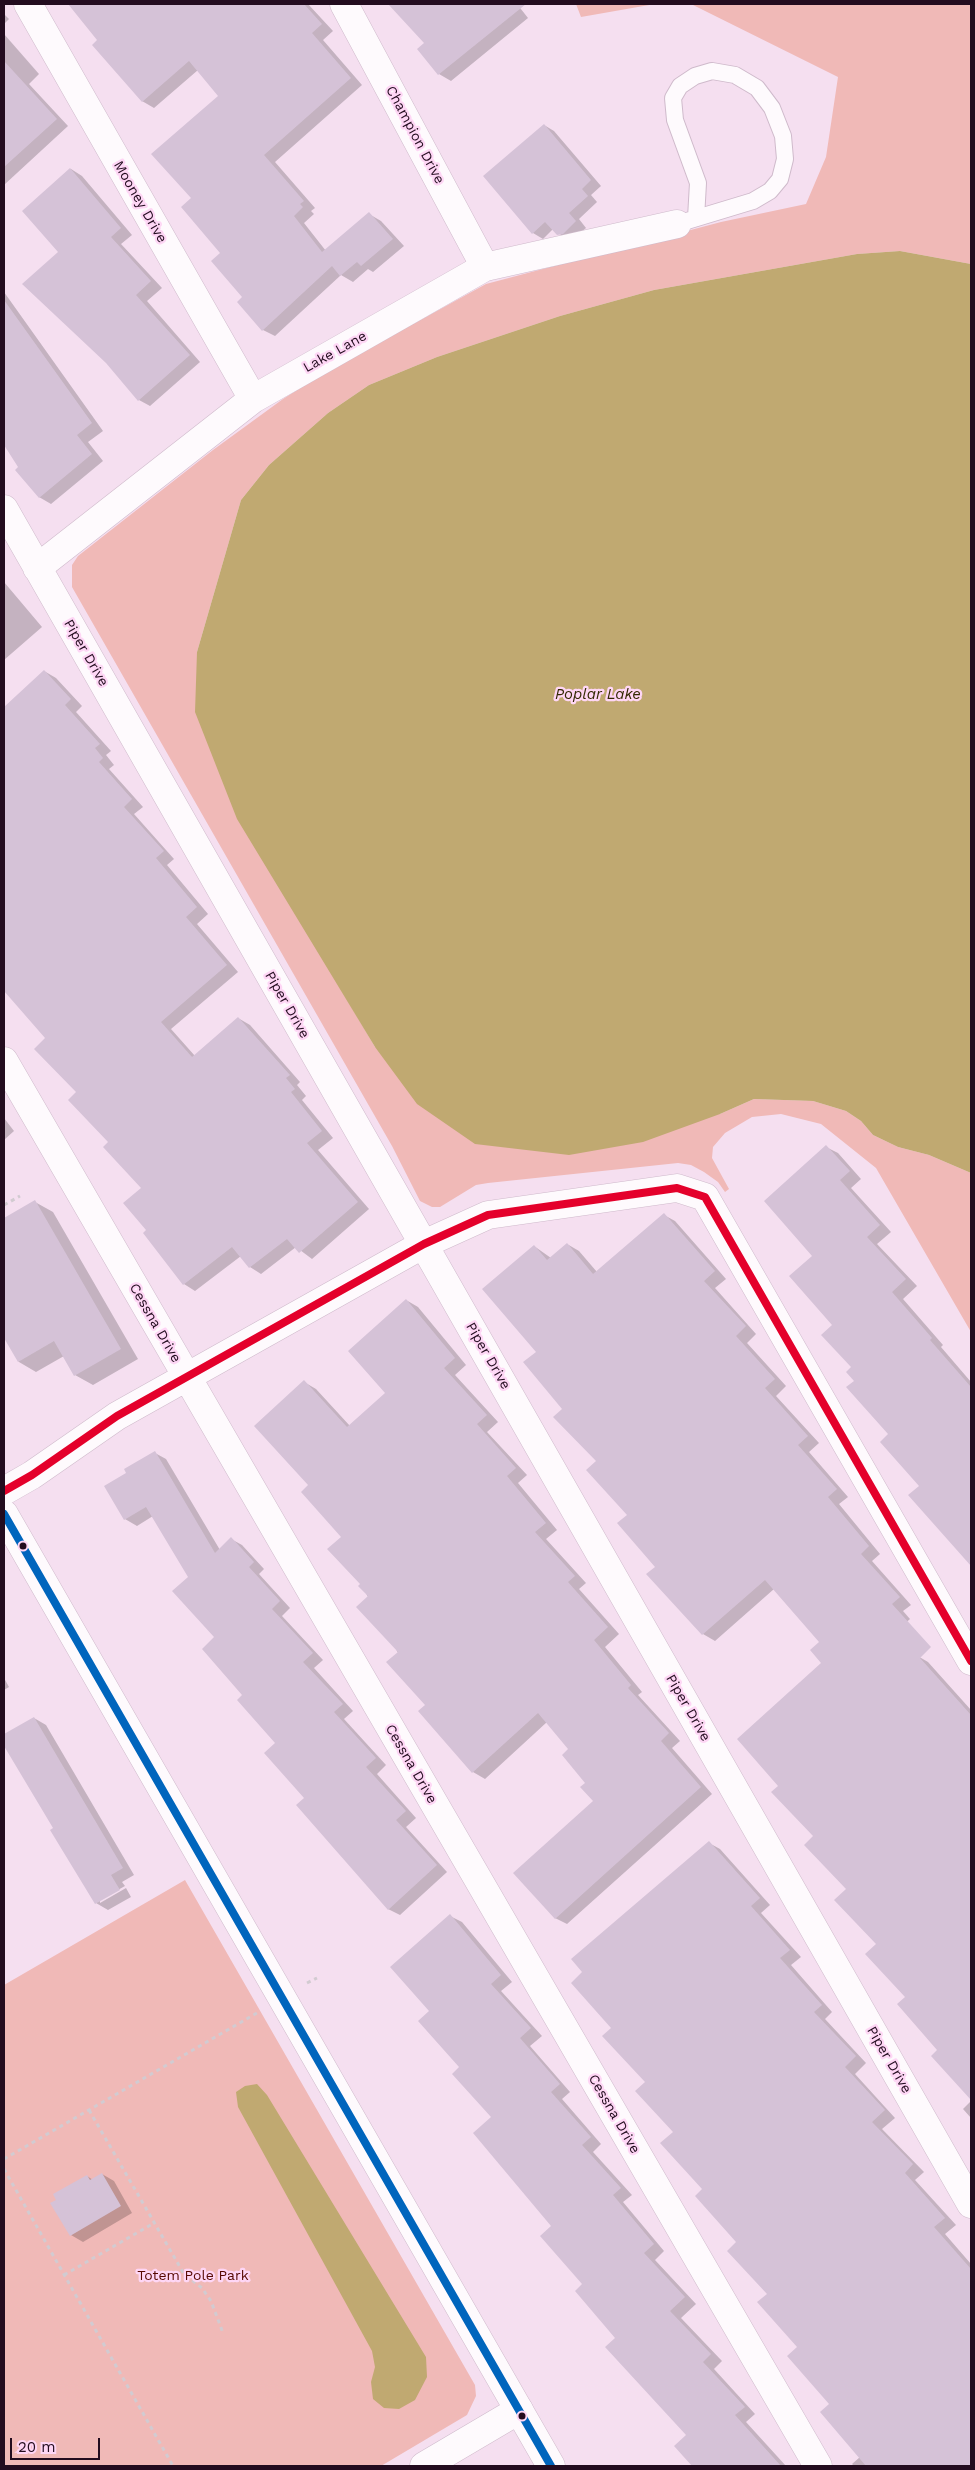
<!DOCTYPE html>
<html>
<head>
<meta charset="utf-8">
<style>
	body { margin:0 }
	#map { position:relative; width:975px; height:2470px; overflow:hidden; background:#f5dff0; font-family:"Work Sans",sans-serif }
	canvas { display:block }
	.frame { position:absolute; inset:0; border:5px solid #230c1f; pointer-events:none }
	.scale { position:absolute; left:10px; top:2438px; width:90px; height:22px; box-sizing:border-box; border:2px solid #230c1f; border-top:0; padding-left:6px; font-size:15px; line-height:18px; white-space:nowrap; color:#230c1f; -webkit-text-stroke:4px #fed6f5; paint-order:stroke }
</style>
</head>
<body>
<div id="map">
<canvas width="975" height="2470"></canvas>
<div class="frame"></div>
<div class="scale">20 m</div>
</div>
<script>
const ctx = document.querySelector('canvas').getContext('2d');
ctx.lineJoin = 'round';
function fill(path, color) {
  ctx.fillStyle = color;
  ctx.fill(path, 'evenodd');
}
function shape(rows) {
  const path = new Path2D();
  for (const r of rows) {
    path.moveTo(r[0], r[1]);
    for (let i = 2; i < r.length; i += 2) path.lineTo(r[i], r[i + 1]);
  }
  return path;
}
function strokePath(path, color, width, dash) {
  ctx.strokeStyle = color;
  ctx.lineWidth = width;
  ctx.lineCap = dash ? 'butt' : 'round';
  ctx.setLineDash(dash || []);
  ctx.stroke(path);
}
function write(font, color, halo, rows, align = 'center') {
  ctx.font = font + ' "Work Sans",sans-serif';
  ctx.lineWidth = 4.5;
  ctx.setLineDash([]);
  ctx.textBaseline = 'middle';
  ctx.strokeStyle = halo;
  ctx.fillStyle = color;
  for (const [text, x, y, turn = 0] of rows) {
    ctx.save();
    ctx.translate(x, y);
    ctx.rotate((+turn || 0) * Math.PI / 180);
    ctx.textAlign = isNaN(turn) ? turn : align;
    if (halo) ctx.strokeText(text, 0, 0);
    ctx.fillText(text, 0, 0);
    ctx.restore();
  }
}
fill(shape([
	[576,4,655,4,581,17],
	[691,4,971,4,971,264,900,251,857,254,654,290,560,316,437,357,369,385,328,413,269,465,241,500,197,652,309,935,375,1047,720,1114,754,1099,813,1101,846,1111,861,1121,873,1135,898,1147,929,1155,971,1173,971,1332,876,1168,821,1124,781,1114,752,1117,725,1133,713,1147,712,1158,729,1189,725,1192,718,1182,704,1172,691,1165,678,1163,488,1183,476,1185,440,1207,432,1207,420,1201,392,1146,72,587,72,565,78,556,213,450,283,399,322,374,486,284,721,222,806,204,826,157,838,77],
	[185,1880,475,2385,476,2396,467,2415,381,2466,4,2466,4,1985]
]), '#f0b9b7');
fill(shape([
	[900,251,971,264,971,1173,929,1155,898,1147,873,1135,861,1121,846,1111,813,1101,754,1099,720,1114,643,1142,569,1155,475,1144,417,1104,375,1047,237,819,195,712,197,652,241,500,269,465,328,413,369,385,437,357,560,316,654,290,857,254],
	[257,2084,267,2095,426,2357,427,2377,415,2400,399,2409,384,2408,373,2399,371,2382,375,2367,372,2351,238,2107,236,2092,245,2086]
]), '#c0a971');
fill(shape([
	[69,4,308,4,333,31,323,40,362,85,275,162,315,208,311,211,314,214,304,223,326,251,369,214,381,221,404,246,373,272,368,269,353,282,341,275,275,336,263,330,244,297,193,198,220,96,198,70,154,108,142,101,99,40],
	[390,4,517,4,528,18,451,81,439,74,426,43],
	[4,14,9,19,4,24],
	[4,34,39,74,29,84,68,126,4,185],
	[544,125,554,131,601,186,591,195,597,202,579,219,586,228,573,239,568,240,553,229,543,239,533,233],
	[71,169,82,176,132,235,121,244,162,288,147,301,200,362,150,406,139,400,60,253],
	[4,292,103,431,88,442,103,461,51,504,39,497,4,443],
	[4,582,42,627,4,660],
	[44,671,56,678,82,706,76,712,111,751,106,755,114,765,109,769,143,807,134,814,174,859,167,865,208,914,197,924,238,972,171,1029,195,1056,238,1018,250,1025,300,1082,297,1085,306,1096,302,1100,333,1138,318,1150,369,1209,312,1259,296,1247,261,1274,250,1267,241,1256,195,1291,184,1284,148,1231,143,1188,78,1092,14,984,4,973,4,708],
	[4,1118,14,1131,4,1140],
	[826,1147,838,1153,861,1179,851,1188,891,1232,877,1244,917,1286,903,1299,943,1345,941,1347,971,1382,971,1560,963,1555,856,1381,853,1367,834,1325,814,1256],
	[35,1202,53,1212,138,1359,93,1385,75,1375,64,1356,36,1372,19,1362,4,1336,4,1220],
	[664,1215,675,1221,726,1279,715,1288,756,1334,747,1343,786,1386,776,1396,819,1443,809,1452,848,1497,839,1504,880,1554,872,1561,911,1605,903,1611,910,1619,858,1666,916,1655,928,1662,971,1710,971,1713,963,1721,971,1729,971,2098,933,2056,939,2051,848,1889,815,1836,780,1786,823,1663,821,1642,774,1589,715,1641,703,1634,648,1574,657,1567,598,1461,563,1409,537,1352,534,1246,551,1258,567,1244,579,1251,597,1272],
	[406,1300,418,1307,466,1365,455,1375,498,1422,487,1432,527,1475,518,1483,557,1530,546,1539,586,1583,579,1589,619,1634,605,1647,642,1692,638,1695,680,1741,672,1748,712,1794,567,1924,555,1918,594,1801,570,1750,547,1722,485,1779,473,1772,420,1711,426,1705,361,1584,343,1537,304,1382,316,1389,350,1426,387,1393],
	[155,1453,166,1459,220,1550,231,1539,242,1545,264,1569,259,1574,290,1608,282,1616,323,1660,314,1668,353,1711,344,1719,386,1765,377,1774,416,1818,406,1827,447,1872,400,1915,388,1909,243,1695,189,1577,153,1516,137,1526,125,1519,106,1486,128,1473],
	[4,1678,9,1687,4,1690],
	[34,1718,46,1725,134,1875,122,1882,125,1886,100,1900,100,1903,126,1888,131,1897,108,1910,96,1903,55,1828,4,1743,4,1736],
	[709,1843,720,1849,770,1905,761,1913,801,1957,791,1965,832,2012,825,2019,866,2063,855,2074,895,2118,882,2129,924,2172,915,2180,956,2225,945,2234,971,2264,971,2466,854,2466,852,2464,860,2457,769,2294,703,2189,647,2082,613,2028],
	[450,1916,462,1922,512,1982,501,1991,542,2036,530,2046,570,2092,562,2099,601,2144,593,2152,632,2195,623,2202,664,2251,655,2260,696,2304,681,2318,722,2361,714,2369,755,2414,746,2422,786,2466,693,2466,675,2446,688,2435,617,2338,584,2284,492,2118,461,2067,431,2011],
	[971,2101,971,2118,963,2109],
	[102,2174,114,2181,132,2213,83,2242,71,2235,87,2176,93,2180]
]), '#0003');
fill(shape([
	[68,4,304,4,322,24,312,33,351,78,264,155,304,201,300,204,303,207,294,216,322,252,369,212,393,239,361,266,357,262,340,276,332,266,262,331,237,302,242,297,211,261,220,253,181,207,191,198,151,154,218,96,189,61,142,102,92,45,97,40],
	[388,4,526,4,438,75,417,49,424,43],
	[4,61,57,119,4,167],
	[544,124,591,180,582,189,588,196,569,213,576,221,563,234,557,235,545,222,532,234,483,176],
	[70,168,121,228,111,237,151,281,136,295,190,355,138,401,106,363,22,284,58,252,22,211],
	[4,300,92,423,77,435,92,454,39,498,15,470,18,467,4,445],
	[44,670,71,699,65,705,100,744,95,748,103,758,99,762,132,799,124,807,164,851,156,858,197,907,186,917,227,965,161,1022,192,1057,238,1017,290,1075,286,1078,295,1089,291,1092,322,1131,307,1143,358,1202,299,1253,287,1239,249,1268,232,1247,183,1285,143,1233,146,1230,123,1203,141,1188,103,1147,108,1142,68,1100,76,1092,34,1049,45,1038,4,991,4,707],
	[826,1145,850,1171,840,1180,880,1225,867,1237,906,1279,892,1292,932,1338,930,1340,971,1387,971,1566,908,1495,919,1486,880,1442,888,1434,846,1387,854,1381,846,1372,851,1367,821,1335,832,1325,789,1276,812,1256,764,1201],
	[35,1200,121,1349,74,1376,54,1341,18,1362,4,1338,4,1218],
	[664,1213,715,1271,704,1281,746,1326,736,1336,775,1379,765,1388,808,1436,798,1445,837,1489,828,1497,869,1546,861,1554,900,1597,892,1604,931,1647,920,1658,971,1715,971,2100,931,2056,937,2050,897,2004,905,1997,865,1954,876,1944,834,1900,846,1889,804,1845,813,1836,771,1792,778,1786,737,1739,821,1663,810,1650,819,1642,765,1580,702,1635,646,1574,655,1567,617,1523,627,1515,586,1470,596,1461,553,1417,562,1409,523,1362,536,1352,482,1289,534,1245,547,1260,567,1243,593,1274],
	[406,1299,455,1358,444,1368,487,1415,477,1424,516,1468,507,1476,546,1523,535,1532,575,1576,568,1582,608,1627,594,1640,631,1685,628,1688,669,1733,661,1741,701,1787,555,1919,513,1873,593,1801,580,1787,585,1783,562,1755,568,1749,538,1713,472,1773,418,1711,425,1705,386,1662,398,1652,356,1607,368,1596,358,1586,360,1584,327,1549,341,1537,301,1492,308,1485,254,1426,304,1380,347,1427,385,1393,348,1351],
	[155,1451,215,1553,231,1537,254,1562,249,1567,280,1601,272,1609,313,1653,303,1662,343,1704,334,1712,376,1758,366,1767,406,1811,396,1820,437,1865,388,1910,296,1805,304,1798,264,1753,275,1743,237,1700,242,1695,202,1649,214,1637,172,1591,188,1577,146,1507,124,1520,104,1486,126,1473,124,1469],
	[34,1717,123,1868,111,1875,120,1890,95,1904,50,1830,53,1828,4,1746,4,1734],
	[709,1841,760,1898,751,1906,790,1950,780,1958,822,2005,814,2012,856,2056,845,2067,885,2110,872,2122,913,2164,905,2173,945,2218,934,2227,971,2269,971,2466,866,2466,820,2412,829,2404,787,2356,797,2347,757,2302,767,2294,727,2251,736,2242,695,2196,702,2189,660,2143,673,2132,635,2091,645,2082,602,2036,611,2028,571,1983,582,1972,571,1959],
	[450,1914,501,1975,491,1984,531,2028,520,2038,560,2084,551,2092,591,2137,582,2145,621,2188,613,2195,654,2244,644,2253,685,2297,670,2311,711,2354,703,2362,745,2407,735,2415,781,2466,692,2466,674,2446,686,2435,605,2347,615,2338,575,2291,582,2284,540,2236,551,2226,473,2133,491,2117,452,2074,459,2067,418,2021,429,2011,390,1967],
	[102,2173,121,2206,70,2236,50,2203,56,2200,53,2194,87,2175,90,2180]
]), '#d5c2d7');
const service = shape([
	[677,224,753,201,770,191,780,179,785,159,783,136,772,108,757,88,735,75,712,71,695,76,680,86,673,98,675,120,698,183,696,218]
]);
const minor = shape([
	[28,4,253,399],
	[344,4,485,267],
	[4,509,971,2204],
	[37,568,253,399,485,267,677,224],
	[4,1061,818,2466],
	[4,1491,32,1475,117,1416,424,1244,488,1215,677,1188,705,1197,971,1661],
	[424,2466,519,2410]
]);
const tertiary = shape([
	[4,1514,551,2466]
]);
strokePath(service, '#cfbacb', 18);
strokePath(minor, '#cfbacb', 29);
strokePath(tertiary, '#cfbacb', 29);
strokePath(shape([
	[4,1205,20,1196],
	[307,1983,317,1978],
	[89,2110,184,2274,202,2288,211,2301,223,2333],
	[4,2159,257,2013],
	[4,2169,173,2466],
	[64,2275,154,2223]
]), '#d2cbd1', 3, [4, 4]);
strokePath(service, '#fefafd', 16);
strokePath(minor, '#fefafd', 28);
strokePath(tertiary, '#fefafd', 28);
strokePath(shape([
	[4,1514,551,2466]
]), '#0065bd', 8);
strokePath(shape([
	[4,1491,32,1475,117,1416,424,1244,488,1215,677,1188,705,1197,971,1661]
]), '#e4002b', 8);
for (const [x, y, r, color] of [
	[23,1546,4.5,"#230c1f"],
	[522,2416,4.5,"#230c1f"]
]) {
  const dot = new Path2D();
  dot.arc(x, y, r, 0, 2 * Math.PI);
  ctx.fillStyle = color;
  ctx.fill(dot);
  strokePath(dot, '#fed6f5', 2);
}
write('14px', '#230c1f', '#fed6f5', [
	["Champion Drive",415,135,62],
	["Mooney Drive",140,202,60],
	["Lake Lane",335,352,-29],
	["Piper Drive",86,653,60],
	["Piper Drive",287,1005,60],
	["Cessna Drive",155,1323,60],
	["Piper Drive",488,1356,60],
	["Piper Drive",688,1708,60],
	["Cessna Drive",411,1764,60],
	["Piper Drive",889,2060,60],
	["Cessna Drive",614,2114,60]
]);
write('14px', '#560800', '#fed6f5', [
	["Totem Pole Park",193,2276]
]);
write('italic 15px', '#322802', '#fed6f5', [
	["Poplar Lake",598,695]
]);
</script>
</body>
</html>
